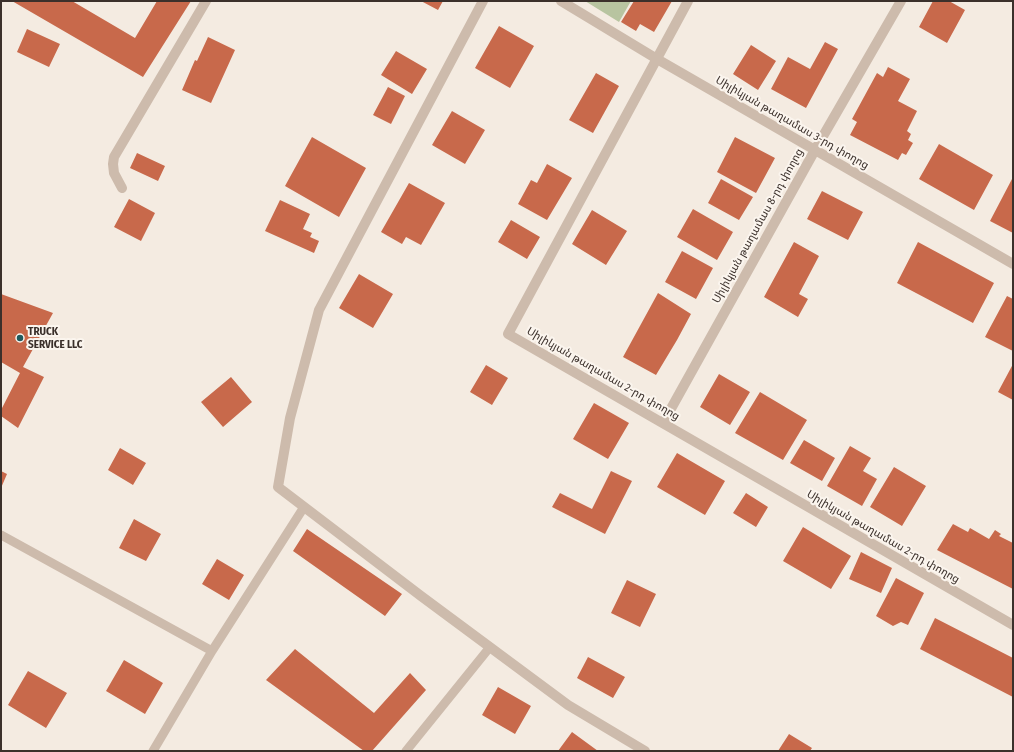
<!DOCTYPE html>
<html>
<head>
<meta charset="utf-8">
<style>
	body { margin:0 }
	#map { position:relative; width:1014px; height:752px; overflow:hidden; background:#f4ebe1; font-family:"Fira Sans Condensed",sans-serif }
	canvas { display:block }
	.frame { position:absolute; inset:0; border:2px solid #3b302b; pointer-events:none }
</style>
</head>
<body>
<div id="map">
<canvas width="1014" height="752"></canvas>
<div class="frame"></div>
</div>
<script>
const ctx = document.querySelector('canvas').getContext('2d');
ctx.lineJoin = 'round';
function fill(path, color) {
  ctx.fillStyle = color;
  ctx.fill(path, 'evenodd');
}
function shape(rows) {
  const path = new Path2D();
  for (const r of rows) {
    path.moveTo(r[0], r[1]);
    for (let i = 2; i < r.length; i += 2) path.lineTo(r[i], r[i + 1]);
  }
  return path;
}
function strokePath(path, color, width, dash) {
  ctx.strokeStyle = color;
  ctx.lineWidth = width;
  ctx.lineCap = dash ? 'butt' : 'round';
  ctx.setLineDash(dash || []);
  ctx.stroke(path);
}
function write(font, color, halo, rows, align = 'center') {
  ctx.font = font + ' "Fira Sans Condensed","Noto Sans Armenian",sans-serif';
  ctx.lineWidth = 4;
  ctx.setLineDash([]);
  ctx.textBaseline = 'middle';
  ctx.strokeStyle = halo;
  ctx.fillStyle = color;
  for (const [text, x, y, turn = 0] of rows) {
    ctx.save();
    ctx.translate(x, y);
    ctx.rotate((+turn || 0) * Math.PI / 180);
    ctx.textAlign = isNaN(turn) ? turn : align;
    if (halo) ctx.strokeText(text, 0, 0);
    ctx.fillText(text, 0, 0);
    ctx.restore();
  }
}
fill(shape([
	[585,1,631,1,619,22]
]), '#b8c4a0');
fill(shape([
	[12,1,72,1,135,38,157,1,191,1,143,77],
	[421,1,443,1,438,10],
	[634,1,672,1,654,32,640,24,636,31,621,22],
	[933,1,949,1,965,10,947,43,919,27],
	[499,26,534,46,510,88,475,68],
	[27,29,60,44,49,67,17,52],
	[208,37,235,50,211,103,182,90,195,60,197,61],
	[825,42,838,49,806,108,771,89,788,57,810,69],
	[751,45,776,61,758,90,733,74],
	[396,51,427,69,412,94,381,75],
	[888,67,910,79,898,101,917,111,907,131,911,134,908,140,913,143,906,155,902,153,898,160,850,135,857,122,852,119,877,73,883,77],
	[596,73,619,86,593,133,569,120],
	[388,87,405,96,391,124,373,115],
	[452,111,485,130,465,164,432,145],
	[312,137,366,168,339,217,285,186],
	[735,137,775,158,756,193,717,172],
	[939,144,993,175,974,210,919,179],
	[137,153,165,166,158,181,130,168],
	[547,164,572,178,547,220,518,204,531,180,537,183],
	[721,179,753,197,739,220,708,203],
	[1012,179,1013,179,1013,233,990,221],
	[409,183,445,203,421,245,406,237,402,244,381,232],
	[822,191,863,212,848,240,807,219],
	[129,199,155,213,141,241,114,227],
	[280,200,310,214,303,229,312,233,310,237,319,241,314,253,265,231],
	[693,209,733,232,717,260,677,237],
	[592,210,627,231,606,265,572,244],
	[511,220,540,237,527,259,498,242],
	[794,242,819,256,799,294,808,299,798,317,764,297],
	[918,242,994,283,973,323,897,283],
	[682,251,713,268,696,299,665,282],
	[359,274,393,294,373,328,339,308],
	[658,293,691,314,677,340,656,375,623,357],
	[1,294,53,313,23,367,44,377,18,428,1,416,1,410,20,373,1,362],
	[1007,296,1013,299,1013,351,985,337],
	[1013,364,1013,400,998,392],
	[486,365,508,378,492,405,470,392],
	[719,374,750,392,730,425,700,407],
	[231,377,252,402,223,427,201,402],
	[760,392,807,420,783,460,735,433],
	[594,403,629,423,608,459,573,439],
	[804,440,835,458,822,481,790,463],
	[850,446,871,458,863,471,877,479,862,506,827,486],
	[120,448,146,463,133,485,108,470],
	[677,453,725,481,705,515,657,487],
	[894,467,926,486,902,526,870,507],
	[1,471,7,474,1,488],
	[611,471,632,481,605,534,552,507,560,493,592,509],
	[746,493,768,507,756,527,733,513],
	[134,519,161,534,146,561,119,548],
	[953,524,968,532,970,528,989,539,995,530,1001,534,999,536,1013,543,1013,589,937,550],
	[803,527,851,556,831,589,783,561],
	[307,529,402,594,385,616,293,551],
	[861,552,892,568,881,593,849,579],
	[217,559,244,575,229,600,202,584],
	[896,578,924,593,908,625,901,622,893,626,876,616],
	[627,580,656,594,640,627,611,613],
	[935,618,1013,658,1013,697,920,649],
	[295,649,374,713,410,673,426,690,372,751,364,751,266,680],
	[588,657,625,677,613,698,577,678],
	[124,660,163,683,145,714,106,691],
	[28,671,67,693,46,728,8,705],
	[498,687,531,706,515,734,482,715],
	[572,732,598,751,558,751],
	[789,734,812,748,810,751,778,751]
]), '#c8694b');
strokePath(shape([
	[1,535,212,651],
	[153,751,212,651,304,507],
	[406,751,490,647]
]), '#cdbbac', 9);
strokePath(shape([
	[483,1,319,310,290,418,278,487,421,596,568,705,645,751],
	[561,1,657,59,1013,264],
	[688,1,508,334,1013,625],
	[122,188,114,173,113,164,114,157,206,1],
	[663,423,815,150,901,1]
]), '#cdbbac', 10);
for (const [x, y, r, color] of [
	[20,338,4,"#1f5a5e"]
]) {
  const dot = new Path2D();
  dot.arc(x, y, r, 0, 2 * Math.PI);
  ctx.fillStyle = color;
  ctx.fill(dot);
  strokePath(dot, '#fbf5ee', 1.5);
}
write('11px', '#3b302b', '#fbf5ee', [
	["Սիլիկյան թաղամաս 3-րդ փողոց",792,123,30],
	["Սիլիկյան թաղամաս 8-րդ փողոց",758,226,-61],
	["Սիլիկյան թաղամաս 2-րդ փողոց",603,374,30],
	["Սիլիկյան թաղամաս 2-րդ փողոց",883,537,30]
]);
write('bold 11px', '#3b302b', '#fbf5ee', [
	["TRUCK",28,332],
	["SERVICE LLC",28,345]
], 'left');
</script>
</body>
</html>
